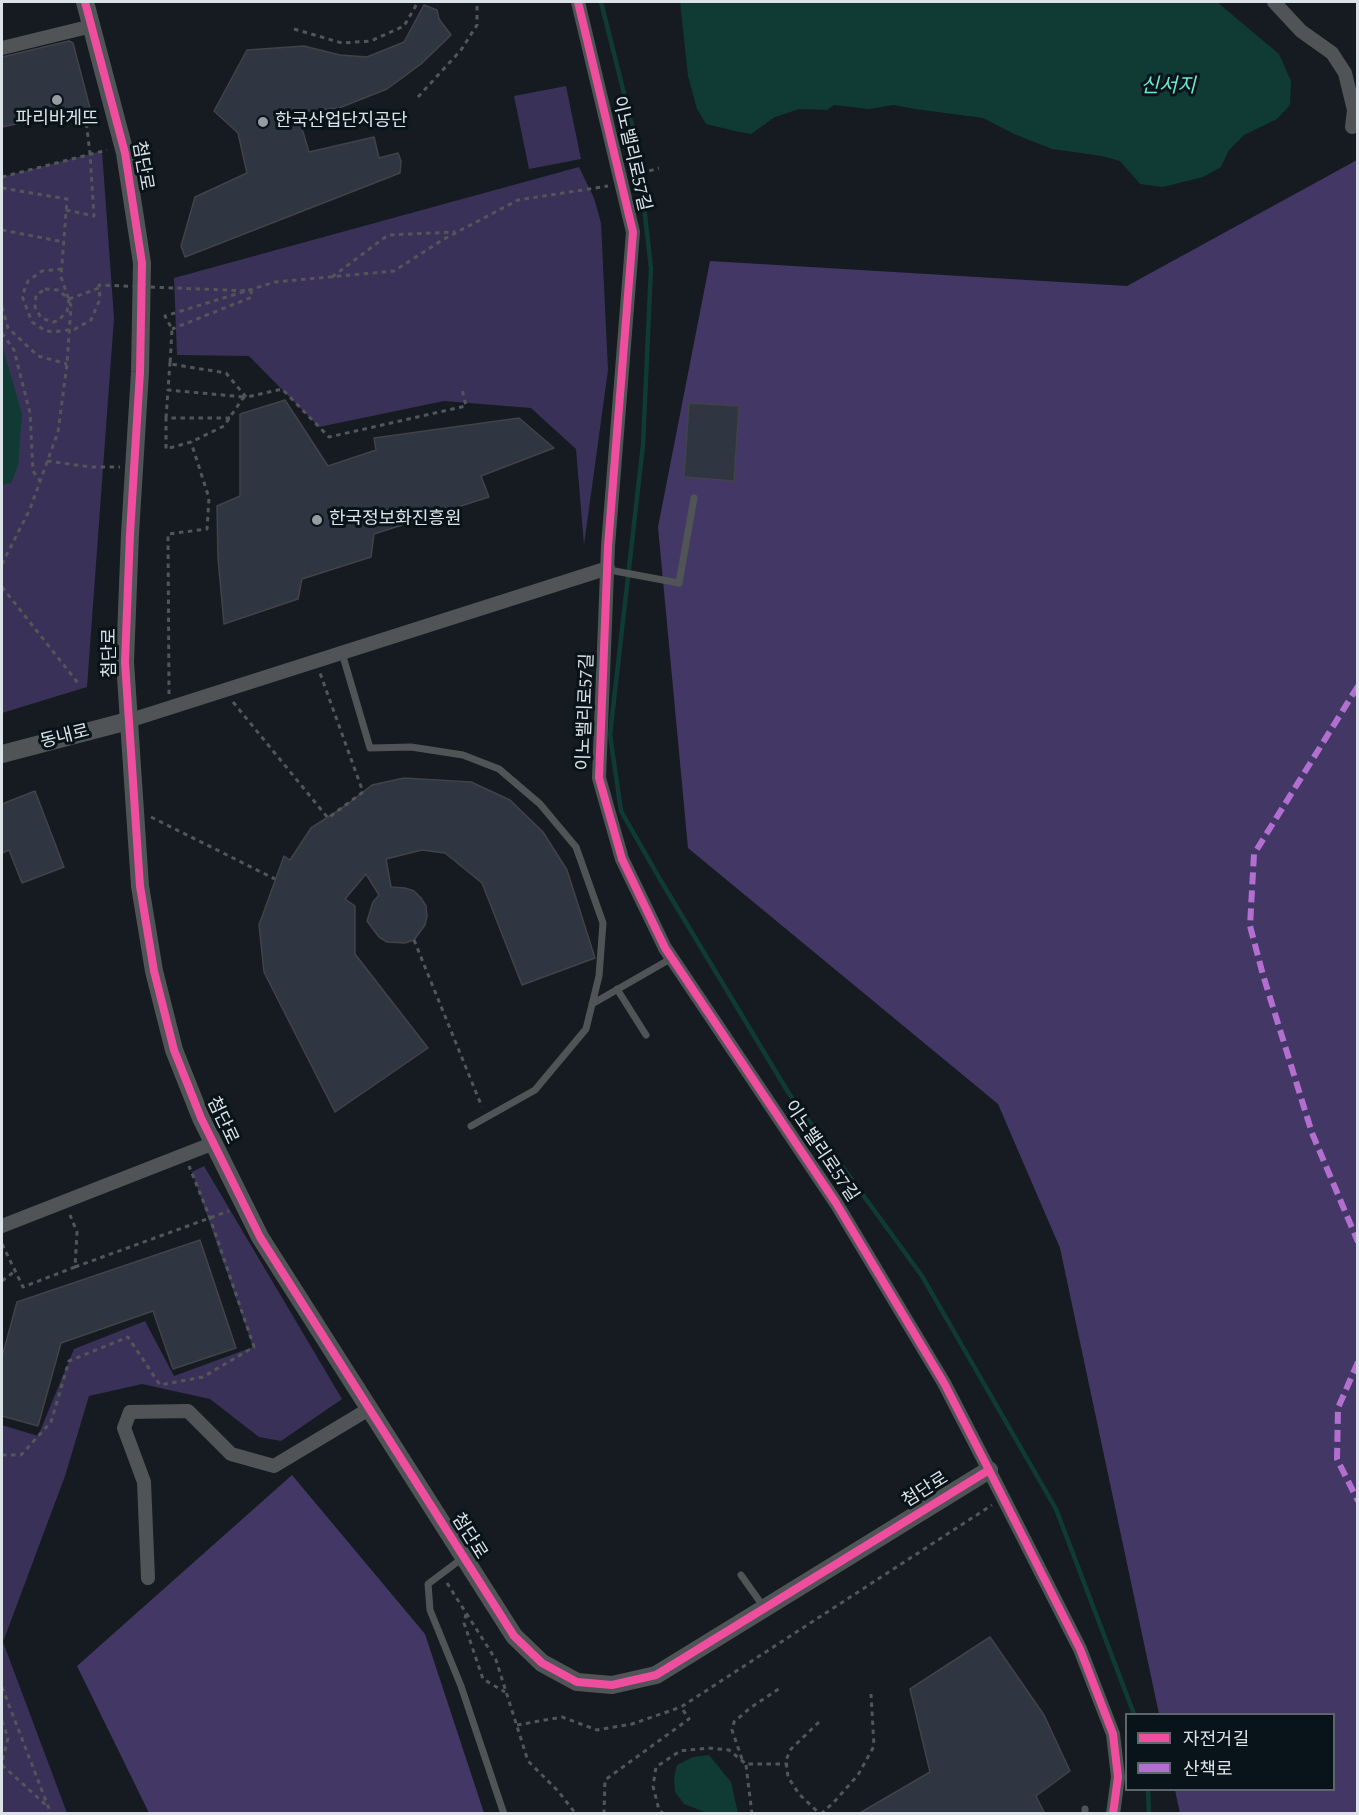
<!DOCTYPE html>
<html>
<head>
<meta charset="utf-8">
<style>
	body { margin:0 }
	#map { position:relative; width:1359px; height:1815px; overflow:hidden; background:#151b20; font-family:Spectral,"Noto Sans KR",serif }
	canvas { display:block }
	.frame { position:absolute; inset:0; border:3px solid #dbe3e8; pointer-events:none }
	.legend { position:absolute; left:1125px; top:1713px; width:210px; height:78px; box-sizing:border-box; background:#08131a; border:2px solid #5c666c; margin:0; padding:8px 10px; list-style:none; font-size:18px; color:#dbe3e8 }
	.legend li { display:flex; align-items:center; gap:12px; height:30px }
	.legend b { width:30px; border:2px solid #5c666c }
</style>
</head>
<body>
<div id="map">
<canvas width="1359" height="1815"></canvas>
<div class="frame"></div>
<ul class="legend">
<li><b style="height:8px;background:#ef4d9e"></b>자전거길</li>
<li><b style="height:8px;background:#b36fd0"></b>산책로</li>
</ul>
</div>
<script>
const ctx = document.querySelector('canvas').getContext('2d');
ctx.lineJoin = 'round';
function fill(path, color) {
  ctx.fillStyle = color;
  ctx.fill(path, 'evenodd');
}
function shape(rows) {
  const path = new Path2D();
  for (const r of rows) {
    path.moveTo(r[0], r[1]);
    for (let i = 2; i < r.length; i += 2) path.lineTo(r[i], r[i + 1]);
  }
  return path;
}
function strokePath(path, color, width, dash) {
  ctx.strokeStyle = color;
  ctx.lineWidth = width;
  ctx.lineCap = dash ? 'butt' : 'round';
  ctx.setLineDash(dash || []);
  ctx.stroke(path);
}
function write(font, color, halo, rows, align = 'center') {
  ctx.font = font + ' Spectral,"Noto Sans KR",serif';
  ctx.lineWidth = 6;
  ctx.setLineDash([]);
  ctx.textBaseline = 'middle';
  ctx.strokeStyle = halo;
  ctx.fillStyle = color;
  for (const [text, x, y, turn = 0] of rows) {
    ctx.save();
    ctx.translate(x, y);
    ctx.rotate((+turn || 0) * Math.PI / 180);
    ctx.textAlign = isNaN(turn) ? turn : align;
    if (halo) ctx.strokeText(text, 0, 0);
    ctx.fillText(text, 0, 0);
    ctx.restore();
  }
}
fill(shape([
	[566,86,581,159,529,169,514,96],
	[102,151,114,318,87,687,2,713,2,177],
	[579,167,594,198,601,223,608,370,584,545,576,449,531,408,444,401,319,427,249,356,177,355,174,278],
	[204,1166,342,1399,281,1441,259,1437,210,1399,142,1384,89,1396,65,1476,3,1642,67,1813,2,1813,2,1425,38,1436,74,1349,145,1321,174,1376,253,1347,192,1172]
]), '#3a3158');
fill(shape([
	[1357,160,1357,1813,1180,1813,1175,1790,1334,1790,1334,1714,1159,1714,1060,1248,998,1104,688,848,658,527,710,261,1127,286],
	[292,1475,425,1634,484,1813,149,1813,77,1666]
]), '#433865');
fill(shape([
	[680,2,1217,2,1279,54,1291,81,1290,105,1277,119,1244,135,1229,150,1221,167,1203,177,1163,187,1140,184,1120,161,1102,156,1052,149,1014,134,983,118,915,109,894,105,869,109,834,105,827,110,799,109,775,117,751,134,735,131,706,124,697,109,688,76],
	[2,345,22,414,18,465,11,483,2,485],
	[709,1755,731,1782,738,1813,707,1813,684,1804,675,1792,674,1777,677,1765,693,1757]
]), '#0f3b34');
strokePath(shape([
	[601,2,637,145,651,268,643,445,610,735,621,811,661,881,788,1092,922,1276,1056,1509,1134,1714],
	[1148,1790,1149,1814]
]), '#0f3b34', 4.5);
const building = shape([
	[424,5,437,10,439,19,451,35,421,64,387,89,339,108,297,112,309,152,374,137,379,158,398,153,401,161,400,173,185,257,181,246,195,197,247,173,238,133,214,111,247,50,304,46,340,55,367,57,404,42,424,5],
	[69,41,73,43,91,112,54,122,53,116,2,127,2,57,69,41],
	[285,400,328,466,376,450,374,438,519,418,554,448,481,476,489,497,374,534,371,557,302,579,298,599,224,624,218,558,217,506,240,496,240,414,285,400],
	[689,403,739,406,734,481,684,477,689,403],
	[404,778,471,782,510,800,543,832,567,870,595,958,522,985,482,883,445,853,422,850,386,859,391,887,405,888,414,891,421,898,426,906,427,916,425,925,414,940,405,943,387,942,379,937,367,921,373,902,379,895,366,874,345,899,355,906,355,954,428,1048,335,1112,264,972,259,925,284,856,290,860,311,828,345,806,372,785,404,778],
	[35,791,64,867,22,883,9,850,2,853,2,804,35,791],
	[200,1240,236,1348,173,1369,153,1311,61,1343,38,1426,2,1416,2,1357,17,1302,200,1240],
	[990,1637,1044,1715,1070,1771,1036,1796,1045,1814,858,1814,930,1772,910,1689,990,1637]
]);
fill(building, '#2f3641');
strokePath(building, '#404348', 1.5);
strokePath(shape([
	[294,29,342,43,371,41,404,26,418,2],
	[418,97,461,50,477,25,477,2],
	[632,176,659,168],
	[2,177,107,150],
	[2,188,67,199,61,277,71,306,67,364,58,432,30,509,2,564],
	[66,210,94,216,90,154,86,120],
	[2,230,64,242],
	[332,277,388,235,455,232],
	[45,289,58,290,69,299,67,311,58,321,53,322,41,318,35,307,36,295,45,289],
	[69,299,99,288],
	[2,307,8,328,38,356,67,364],
	[2,333,14,350,30,413,33,471,40,481],
	[170,362,168,390,244,397],
	[246,397,226,373,170,364,172,329,165,316,275,282,394,271,444,239,518,200,608,186],
	[166,418,168,390],
	[230,418,166,418,166,449,191,442,224,426,243,398,282,389,329,437,466,406,462,389],
	[47,461,91,467,120,467],
	[2,587,78,683],
	[169,694,168,534,207,529,209,498,191,442],
	[233,702,328,818,363,792,320,673],
	[151,817,275,879],
	[414,940,482,1107],
	[2,1244,23,1287,75,1267,77,1232,70,1215],
	[75,1267,229,1211],
	[2,1281,15,1271],
	[2,1455,21,1455,51,1422,69,1361,128,1337,160,1385,203,1377,254,1347,210,1218,189,1166],
	[447,1583,496,1660,528,1761,558,1791,576,1814],
	[466,1614,464,1623,483,1679,505,1692],
	[2,1687,51,1814],
	[2,1721,8,1738,2,1762],
	[819,1722,791,1749,786,1760,788,1777,799,1794,820,1814],
	[517,1725,562,1717,597,1730,632,1724,681,1707],
	[742,1759,732,1730,734,1722,750,1708,780,1688],
	[2,1765,47,1806],
	[746,1765,752,1814],
	[604,1814,605,1780,689,1719,681,1707,992,1505],
	[664,1814,659,1810,653,1786,656,1767,680,1751,708,1748,729,1750,746,1764,787,1764],
	[821,1814,834,1802,858,1775,874,1746,871,1694]
]), '#525658', 3, [4.5, 4.5]);
strokePath(shape([
	[679,583,694,498],
	[342,653,370,748,411,747,463,755,499,769,540,804,576,847,603,923,599,976,586,1029,535,1090,471,1126],
	[617,989,646,1035],
	[592,1004,672,958],
	[464,1557,428,1584,430,1610,461,1686,504,1814],
	[741,1575,763,1606],
	[1085,1809,1085,1814]
]), '#515456', 7);
strokePath(shape([
	[578,2,633,232,608,546,599,778,622,859,665,948,836,1203,944,1383,989,1470,1080,1649,1113,1734,1118,1777,1113,1814],
	[1274,2,1301,31,1332,53,1345,73,1354,110,1352,127],
	[2,48,92,26],
	[128,721,608,568],
	[2,1226,214,1143],
	[148,1578,144,1482,124,1428,130,1412,188,1411,231,1454,274,1466,369,1409]
]), '#515456', 14);
strokePath(shape([
	[85,2,125,153,142,263,140,372,130,534,125,662,140,886,154,971,174,1050,201,1118,260,1237,514,1636,542,1663,577,1682,612,1685,656,1675,989,1470],
	[2,754,128,721]
]), '#515456', 18);
strokePath(shape([
	[62,269,42,271,28,281,22,296,32,322,44,330,53,332,75,329,91,320,100,299,99,285,251,291,252,297,172,329]
]), '#525658', 3, [4.5, 4.5]);
strokePath(shape([
	[604,569,679,583]
]), '#515456', 7);
strokePath(shape([
	[1358,686,1254,854,1250,926,1263,975,1312,1133,1358,1242],
	[1358,1362,1338,1408,1337,1459,1358,1501]
]), '#b36fd0', 6, [12, 6]);
strokePath(shape([
	[85,2,125,153,142,263,140,372,130,534,125,662,140,886,154,971,174,1050,201,1118,260,1237,514,1636,542,1663,577,1682,612,1685,656,1675,989,1470],
	[578,2,633,232,608,546,599,778,622,859,665,948,836,1203,944,1383,989,1470,1080,1649,1113,1734,1118,1777,1113,1814]
]), '#ef4d9e', 8);
for (const [x, y, r, color] of [
	[57,100,6,"#969da2"],
	[263,122,6,"#969da2"],
	[317,520,6,"#969da2"]
]) {
  const dot = new Path2D();
  dot.arc(x, y, r, 0, 2 * Math.PI);
  ctx.fillStyle = color;
  ctx.fill(dot);
  strokePath(dot, '#08131a', 2);
}
write('18px', '#dbe3e8', '#08131a', [
	["파리바게뜨",57,120,"center"],
	["한국산업단지공단",275,122],
	["한국정보화진흥원",329,520]
], 'left');
write('18px', '#dbe3e8', '#08131a', [
	["이노밸리로57길",630,154,77],
	["첨단로",141,166,80],
	["첨단로",111,653,-90],
	["이노밸리로57길",587,712,-88],
	["동내로",65,738,-14],
	["첨단로",221,1121,65],
	["이노밸리로57길",820,1152,56],
	["첨단로",926,1491,-32],
	["첨단로",468,1537,58]
]);
write('italic 20px', '#6ae8d0', '#08131a', [
	["신서지",1168,88]
]);
</script>
</body>
</html>
